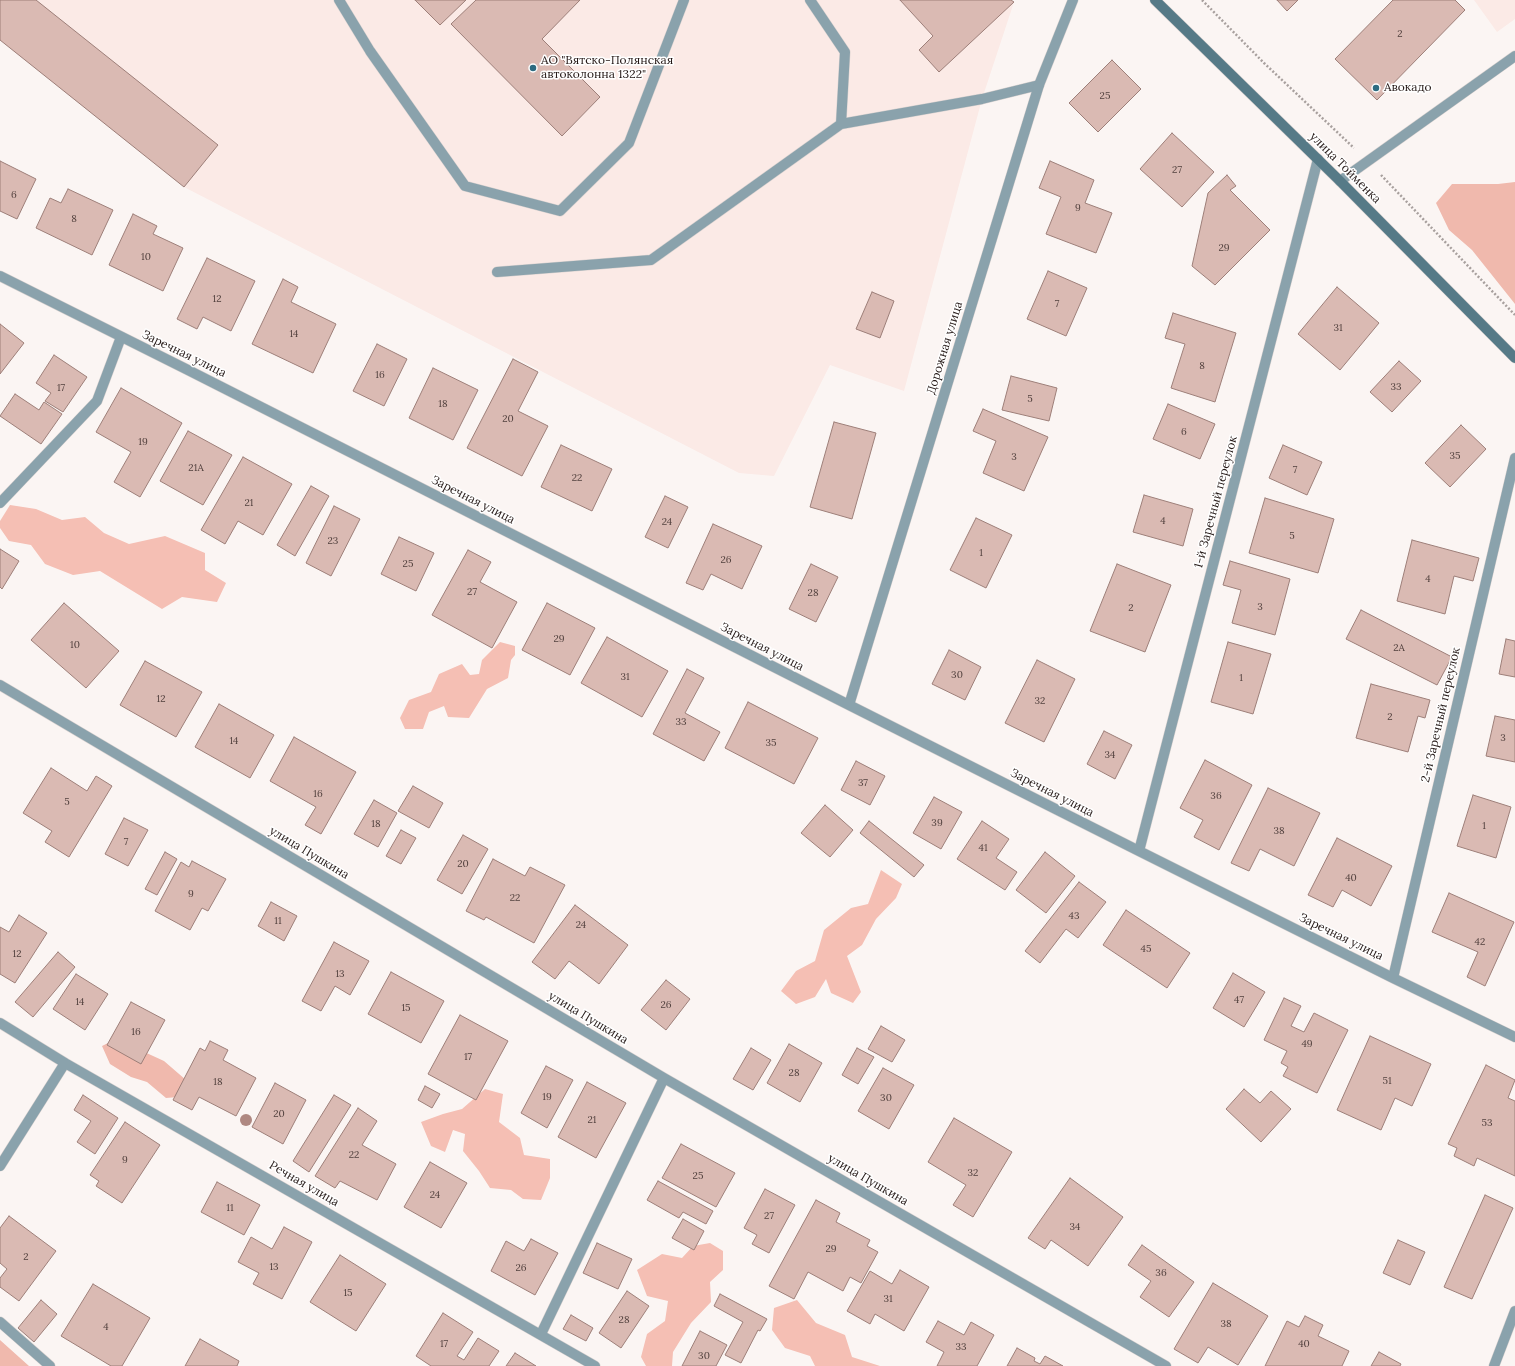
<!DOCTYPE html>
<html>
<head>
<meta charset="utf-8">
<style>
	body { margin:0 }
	canvas { display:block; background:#fbf5f3 }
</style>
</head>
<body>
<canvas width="1515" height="1366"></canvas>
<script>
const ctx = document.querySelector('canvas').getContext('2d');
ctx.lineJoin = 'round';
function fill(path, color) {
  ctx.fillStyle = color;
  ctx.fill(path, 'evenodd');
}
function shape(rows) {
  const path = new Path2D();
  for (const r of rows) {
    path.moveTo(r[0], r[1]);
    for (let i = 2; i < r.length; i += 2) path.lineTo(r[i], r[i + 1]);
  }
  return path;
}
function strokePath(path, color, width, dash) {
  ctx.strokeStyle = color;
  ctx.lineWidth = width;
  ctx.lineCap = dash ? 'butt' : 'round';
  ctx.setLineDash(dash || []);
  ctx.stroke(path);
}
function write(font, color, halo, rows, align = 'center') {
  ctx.font = font + ' Lora,serif';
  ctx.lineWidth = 3;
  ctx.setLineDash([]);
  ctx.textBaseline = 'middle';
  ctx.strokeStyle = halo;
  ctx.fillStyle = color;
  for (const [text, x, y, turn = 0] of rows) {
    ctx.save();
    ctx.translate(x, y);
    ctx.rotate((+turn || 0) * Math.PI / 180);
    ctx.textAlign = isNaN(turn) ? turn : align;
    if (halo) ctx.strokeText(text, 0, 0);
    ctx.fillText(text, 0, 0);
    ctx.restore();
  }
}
fill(shape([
	[0,0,1011,0,1014,2,982,99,904,391,830,365,774,476,739,473,184,187,0,40],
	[1474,0,1515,0,1515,19,1497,32]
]), '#fbeae6');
fill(shape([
	[10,505,36,509,62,520,85,517,104,533,129,544,165,536,205,553,205,570,226,583,217,602,182,597,162,609,100,571,73,575,45,564,31,545,9,541,0,528,0,521],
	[500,642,515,646,515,655,511,660,508,678,487,689,469,718,448,717,444,706,429,712,423,729,405,729,400,718,409,700,431,692,439,674,462,664,470,675,479,674,482,660],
	[881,870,902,884,896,898,876,919,862,945,847,956,861,992,853,1003,831,993,826,979,815,997,796,1004,781,991,796,971,815,961,824,930,851,908,868,904],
	[485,1089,503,1094,499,1122,520,1138,524,1155,550,1159,550,1178,541,1200,523,1199,511,1190,490,1188,479,1171,463,1151,465,1134,453,1130,445,1152,431,1146,421,1122,443,1114,462,1109],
	[710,1243,723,1251,723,1270,710,1282,711,1302,691,1323,673,1352,672,1366,646,1366,641,1357,647,1334,665,1321,668,1301,647,1296,637,1270,662,1254,682,1258,693,1246],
	[797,1300,816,1323,845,1335,852,1357,880,1366,815,1366,810,1356,785,1348,772,1330,774,1308]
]), '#f5bfb4');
fill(shape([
	[1515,182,1515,304,1472,250,1449,230,1436,203,1452,184,1498,184],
	[116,1039,164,1061,186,1080,178,1097,166,1098,147,1082,131,1077,110,1064,102,1046],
	[0,1340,29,1366,0,1366]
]), '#f0b9ad');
const building = shape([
	[0,0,36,0,218,145,184,187,0,40,0,0],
	[415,0,466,0,440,25,415,0],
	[476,0,580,0,542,39,600,97,562,136,451,24,476,0],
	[900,0,1011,0,1014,2,939,72,919,50,933,36,900,0],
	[1277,0,1298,0,1287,11,1277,0],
	[1393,0,1455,0,1465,10,1377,100,1335,59,1393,0],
	[1112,60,1141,89,1098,132,1069,103,1112,60],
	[1172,133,1214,172,1182,207,1140,169,1172,133],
	[0,161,36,179,17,219,0,211,0,161],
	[1050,161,1094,180,1085,203,1112,213,1096,253,1046,234,1061,197,1039,188,1050,161],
	[1227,175,1236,186,1230,190,1270,230,1215,285,1192,266,1208,193,1227,175],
	[68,189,113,210,92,255,36,228,50,198,61,203,68,189],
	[133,214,157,226,153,234,183,248,163,291,109,265,133,214],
	[207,258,255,281,231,331,203,317,197,329,177,319,207,258],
	[1048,271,1087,288,1066,336,1027,319,1048,271],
	[283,279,298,287,291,302,336,324,313,373,252,344,283,279],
	[1337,287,1379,323,1340,370,1298,334,1337,287],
	[872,292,894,301,880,338,856,329,872,292],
	[1173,313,1236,333,1215,402,1171,388,1185,344,1165,338,1173,313],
	[0,324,24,343,0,374,0,324],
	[377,344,407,359,384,406,353,391,377,344],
	[54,355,87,377,63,412,45,401,51,393,36,383,54,355],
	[513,359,538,372,518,411,548,426,522,476,467,448,513,359],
	[1399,361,1421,381,1392,412,1370,392,1399,361],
	[433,368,478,390,453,440,409,418,433,368],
	[1011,376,1057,388,1049,421,1002,410,1011,376],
	[121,388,182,423,140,497,114,482,131,452,96,432,121,388],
	[15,394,39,410,44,402,62,414,41,444,0,416,15,394],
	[1168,404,1215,424,1200,459,1153,439,1168,404],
	[983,409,1048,437,1024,491,983,473,996,441,973,431,983,409],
	[834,422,876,433,852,519,810,507,834,422],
	[1461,425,1486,449,1450,487,1425,463,1461,425],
	[188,431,232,455,203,505,160,481,188,431],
	[561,445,612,469,592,511,541,487,561,445],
	[1283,445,1322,462,1307,495,1269,478,1283,445],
	[243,457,292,484,263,535,238,521,225,544,201,530,243,457],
	[311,486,329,496,295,556,277,545,311,486],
	[1144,495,1193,509,1183,546,1133,532,1144,495],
	[665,496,688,507,668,548,645,537,665,496],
	[1265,498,1334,519,1318,573,1249,553,1265,498],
	[334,506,360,519,331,576,306,563,334,506],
	[976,518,1012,535,986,588,950,570,976,518],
	[713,524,762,546,742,589,711,574,703,590,686,583,713,524],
	[399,537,434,553,416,591,381,574,399,537],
	[1412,540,1479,558,1473,581,1454,576,1445,614,1397,601,1412,540],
	[0,549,19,561,2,589,0,587,0,549],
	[468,550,491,562,480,582,517,602,492,648,432,615,468,550],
	[1230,561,1290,579,1275,635,1232,623,1241,590,1223,585,1230,561],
	[811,564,838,577,816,622,789,609,811,564],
	[1117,564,1171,585,1145,652,1090,631,1117,564],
	[64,603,119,651,86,688,31,640,64,603],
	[547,603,595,628,570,675,522,650,547,603],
	[1361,610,1452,657,1437,685,1346,639,1361,610],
	[607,637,668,671,642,717,581,683,607,637],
	[1506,639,1515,641,1515,677,1499,674,1506,639],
	[1228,642,1271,654,1253,714,1211,702,1228,642],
	[949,650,981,667,965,700,932,684,949,650],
	[1037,660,1075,679,1044,742,1005,723,1037,660],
	[145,661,202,692,176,737,120,705,145,661],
	[687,669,704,678,685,713,720,732,704,761,653,734,687,669],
	[1371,684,1430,700,1425,718,1418,716,1408,752,1356,738,1371,684],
	[748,702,818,738,794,784,725,748,748,702],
	[219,704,274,735,250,778,195,747,219,704],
	[1495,716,1515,720,1515,762,1486,756,1495,716],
	[1104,731,1132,745,1115,779,1087,764,1104,731],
	[294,737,356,772,321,834,305,825,316,807,270,781,294,737],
	[1205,760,1252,785,1219,850,1194,837,1203,820,1180,808,1205,760],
	[856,761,885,776,870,805,841,790,856,761],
	[51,768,87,791,96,776,112,786,69,857,45,842,52,831,23,813,51,768],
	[413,786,443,803,429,828,398,811,413,786],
	[1268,788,1320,813,1294,866,1260,849,1249,871,1231,863,1268,788],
	[1473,795,1511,807,1496,858,1457,846,1473,795],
	[934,797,962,812,941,849,913,833,934,797],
	[374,800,397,813,378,847,354,834,374,800],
	[825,805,853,830,830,857,801,833,825,805],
	[124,818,148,830,128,866,105,854,124,818],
	[869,821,924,865,914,877,860,833,869,821],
	[982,821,1009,839,996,858,1017,872,1005,890,957,859,982,821],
	[401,830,416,838,401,864,386,856,401,830],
	[463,835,488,849,462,894,437,880,463,835],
	[1337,838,1392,866,1371,906,1342,890,1333,907,1308,895,1337,838],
	[165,852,177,859,157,895,145,889,165,852],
	[1045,852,1075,876,1046,913,1016,890,1045,852],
	[493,859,525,876,530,867,565,885,534,943,486,917,484,920,466,911,493,859],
	[192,861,226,879,208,911,202,908,190,930,155,911,181,862,189,867,192,861],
	[1079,882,1106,902,1078,938,1066,929,1040,963,1025,951,1079,882],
	[1449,893,1514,922,1485,986,1467,977,1478,952,1432,932,1449,893],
	[271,902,297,916,284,941,258,926,271,902],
	[575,905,628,945,599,984,569,961,555,979,532,962,575,905],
	[1126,910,1190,953,1167,988,1103,945,1126,910],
	[19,915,47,933,15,983,0,974,0,927,9,932,19,915],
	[334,942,369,961,350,995,335,986,321,1011,302,1001,334,942],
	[58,952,75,967,33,1017,15,1002,58,952],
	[391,972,444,1001,421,1043,368,1014,391,972],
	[1233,973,1265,992,1244,1027,1213,1008,1233,973],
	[76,974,108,994,85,1030,53,1009,76,974],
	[666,980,690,999,666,1030,641,1010,666,980],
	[1284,998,1301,1006,1291,1026,1304,1032,1314,1013,1348,1030,1317,1093,1283,1076,1288,1067,1281,1063,1287,1051,1264,1040,1284,998],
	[131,1002,165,1020,141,1064,107,1045,131,1002],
	[460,1015,508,1041,476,1100,428,1074,460,1015],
	[881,1026,905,1040,892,1062,868,1049,881,1026],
	[1370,1036,1431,1064,1412,1106,1395,1098,1381,1130,1337,1110,1370,1036],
	[210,1041,228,1050,223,1060,256,1078,236,1116,199,1097,192,1110,173,1100,200,1048,205,1051,210,1041],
	[789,1044,822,1063,800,1102,767,1083,789,1044],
	[751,1048,771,1060,753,1090,733,1079,751,1048],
	[857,1048,874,1057,858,1084,842,1075,857,1048],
	[1486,1065,1515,1080,1508,1098,1515,1101,1515,1176,1477,1158,1474,1166,1454,1156,1457,1148,1448,1144,1486,1065],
	[546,1066,573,1080,547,1128,521,1113,546,1066],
	[883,1068,914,1085,889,1129,858,1111,883,1068],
	[587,1082,626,1103,596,1158,558,1137,587,1082],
	[275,1083,306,1100,283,1144,252,1127,275,1083],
	[425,1086,440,1094,432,1108,418,1100,425,1086],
	[1244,1089,1260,1103,1271,1091,1291,1109,1261,1142,1226,1109,1244,1089],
	[83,1095,118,1118,95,1154,77,1142,91,1121,74,1110,83,1095],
	[334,1095,351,1105,309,1172,293,1161,334,1095],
	[358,1108,377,1121,362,1145,396,1164,377,1200,340,1181,335,1188,315,1176,358,1108],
	[954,1118,1012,1152,973,1217,953,1205,966,1185,928,1162,954,1118],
	[125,1122,160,1145,122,1203,96,1186,99,1181,90,1175,125,1122],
	[681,1144,735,1173,716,1207,662,1178,681,1144],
	[430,1162,467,1183,441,1228,404,1207,430,1162],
	[1070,1178,1123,1217,1088,1266,1051,1240,1045,1249,1028,1238,1070,1178],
	[658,1181,713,1211,706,1224,683,1212,679,1218,647,1200,658,1181],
	[217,1182,260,1205,244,1235,201,1212,217,1182],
	[765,1189,795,1205,769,1253,752,1244,757,1235,744,1228,765,1189],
	[1485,1195,1513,1208,1472,1299,1444,1287,1485,1195],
	[816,1200,840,1213,836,1222,870,1240,867,1246,878,1252,861,1283,850,1277,843,1291,808,1272,794,1299,769,1286,816,1200],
	[9,1216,56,1251,19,1301,0,1287,0,1278,7,1269,0,1263,0,1228,9,1216],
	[683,1219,704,1231,694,1250,672,1238,683,1219],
	[284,1227,312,1242,282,1299,253,1284,259,1273,238,1262,251,1237,272,1249,284,1227],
	[531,1239,558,1253,535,1295,491,1271,506,1241,524,1251,531,1239],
	[1398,1240,1425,1252,1410,1285,1383,1273,1398,1240],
	[597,1243,632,1259,618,1289,583,1273,597,1243],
	[1142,1245,1194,1282,1169,1317,1140,1297,1151,1281,1128,1265,1142,1245],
	[340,1255,386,1284,356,1331,310,1302,340,1255],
	[900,1270,929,1287,904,1331,875,1314,870,1324,847,1311,870,1271,892,1284,900,1270],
	[1213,1283,1268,1316,1238,1365,1208,1347,1198,1363,1174,1349,1213,1283],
	[93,1284,150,1318,122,1366,111,1366,61,1336,93,1284],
	[627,1291,649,1306,621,1348,599,1333,627,1291],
	[720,1294,767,1319,760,1331,758,1330,741,1363,725,1355,743,1322,714,1306,720,1294],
	[41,1300,57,1314,34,1342,18,1328,41,1300],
	[443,1313,473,1332,457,1356,464,1360,478,1338,499,1351,489,1366,431,1366,416,1356,443,1313],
	[571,1315,593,1328,586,1341,563,1329,571,1315],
	[1305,1316,1323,1325,1318,1336,1349,1351,1342,1366,1265,1366,1287,1321,1299,1327,1305,1316],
	[938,1321,964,1335,971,1322,994,1335,977,1366,937,1366,944,1352,926,1342,938,1321],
	[700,1331,727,1345,716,1366,682,1366,700,1331],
	[200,1339,239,1361,237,1366,185,1366,200,1339],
	[1017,1348,1035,1358,1034,1361,1040,1364,1045,1356,1063,1366,1007,1366,1017,1348],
	[1379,1352,1401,1364,1400,1366,1371,1366,1379,1352],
	[515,1353,536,1366,506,1366,515,1353]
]);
fill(building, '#dabab3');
strokePath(building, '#9d7f79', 1);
const lane = shape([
	[339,0,370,51,465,186,560,211,629,143,684,0],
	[810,0,845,52,841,124],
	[497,272,651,260,841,124,982,99,1039,85]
]);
const street = shape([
	[1340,181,1515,56],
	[0,276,188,370,849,705,1139,851,1393,978,1515,1037],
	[0,503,97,401,121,337],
	[0,685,664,1078,1166,1366],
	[849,705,1039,85,1073,0],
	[1139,851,1318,159],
	[1393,978,1515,458],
	[0,1023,65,1063,595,1366],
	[0,1166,65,1063],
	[0,1322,50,1366],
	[541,1334,664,1078],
	[1494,1366,1515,1311]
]);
const secondary = shape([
	[1155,0,1340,181,1515,358]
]);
strokePath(lane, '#d9d2d0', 11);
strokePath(street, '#d9d2d0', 11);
strokePath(secondary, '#d9d2d0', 11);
strokePath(shape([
	[1202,0,1264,63,1354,148],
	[1381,175,1515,315]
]), '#a8a09e', 2.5, [2, 2]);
strokePath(lane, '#8aa2ac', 10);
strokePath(street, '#8aa2ac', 10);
strokePath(secondary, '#567a87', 10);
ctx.fillStyle = '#af8881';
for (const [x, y] of [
	[246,1120]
]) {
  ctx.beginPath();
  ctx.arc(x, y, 6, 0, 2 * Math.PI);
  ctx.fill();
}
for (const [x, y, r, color] of [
	[533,68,4,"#2d6b81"],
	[1376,88,4,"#2d6b81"]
]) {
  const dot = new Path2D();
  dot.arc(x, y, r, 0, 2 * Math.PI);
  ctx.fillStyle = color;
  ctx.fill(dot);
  strokePath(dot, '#fff', 1.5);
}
write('10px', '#52413e', null, [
	["2",1400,34],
	["25",1105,96],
	["27",1177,170],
	["6",14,195],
	["9",1078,208],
	["8",74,219],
	["29",1224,248],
	["10",146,257],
	["12",217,299],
	["7",1057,304],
	["31",1338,328],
	["14",294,334],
	["8",1202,366],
	["16",380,375],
	["33",1396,387],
	["17",61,388],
	["5",1030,399],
	["18",443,404],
	["20",508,419],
	["6",1184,432],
	["19",143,442],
	["35",1455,456],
	["3",1014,457],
	["21А",196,468],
	["7",1295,470],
	["22",577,478],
	["21",249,503],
	["4",1163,521],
	["24",667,522],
	["5",1292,536],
	["23",333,541],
	["1",981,553],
	["26",726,560],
	["25",408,564],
	["4",1428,579],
	["27",472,592],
	["28",813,593],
	["3",1260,607],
	["2",1131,608],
	["29",559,639],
	["10",75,645],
	["2А",1399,648],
	["30",957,675],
	["31",625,677],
	["1",1241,678],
	["12",161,699],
	["32",1040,701],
	["2",1390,717],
	["33",681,722],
	["3",1503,738],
	["14",234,741],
	["35",771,743],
	["34",1110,755],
	["37",863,783],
	["16",318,794],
	["36",1216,796],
	["5",67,802],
	["39",937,823],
	["18",376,824],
	["1",1484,826],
	["38",1279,831],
	["7",126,842],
	["41",983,848],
	["20",463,864],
	["40",1351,878],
	["9",191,894],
	["22",515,898],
	["43",1074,916],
	["11",278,921],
	["24",581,925],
	["42",1480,942],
	["45",1146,949],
	["12",17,954],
	["13",340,974],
	["47",1239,1000],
	["14",80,1002],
	["26",666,1005],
	["15",406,1008],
	["16",136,1032],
	["49",1307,1044],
	["17",468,1057],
	["28",794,1073],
	["51",1387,1081],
	["18",218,1082],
	["19",547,1097],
	["30",886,1098],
	["20",279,1114],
	["21",592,1120],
	["53",1487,1123],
	["22",354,1155],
	["9",125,1160],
	["32",973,1173],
	["25",698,1176],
	["24",435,1195],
	["11",230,1208],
	["27",769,1216],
	["34",1075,1227],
	["29",831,1249],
	["2",26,1257],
	["13",274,1267],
	["26",521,1268],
	["36",1161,1273],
	["15",348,1293],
	["31",888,1299],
	["28",624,1320],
	["38",1226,1324],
	["4",106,1327],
	["17",444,1344],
	["40",1304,1344],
	["33",961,1347],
	["30",704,1356]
]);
write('12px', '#251917', '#fff', [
	["АО \"Вятско-Полянская",541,61],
	["автоколонна 1322\"",541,75],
	["Авокадо",1384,88]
], 'left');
write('12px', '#251917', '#fff', [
	["улица Тойменка",1345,168,45],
	["Дорожная улица",945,348,-73],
	["Заречная улица",184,354,26],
	["Заречная улица",473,500,27],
	["1-й Заречный переулок",1216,502,-75],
	["Заречная улица",762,647,27],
	["2-й Заречный переулок",1441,715,-77],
	["Заречная улица",1052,793,27],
	["улица Пушкина",309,853,31],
	["Заречная улица",1341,937,26],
	["улица Пушкина",588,1018,31],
	["улица Пушкина",868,1180,30],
	["Речная улица",304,1184,30]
]);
</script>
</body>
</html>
